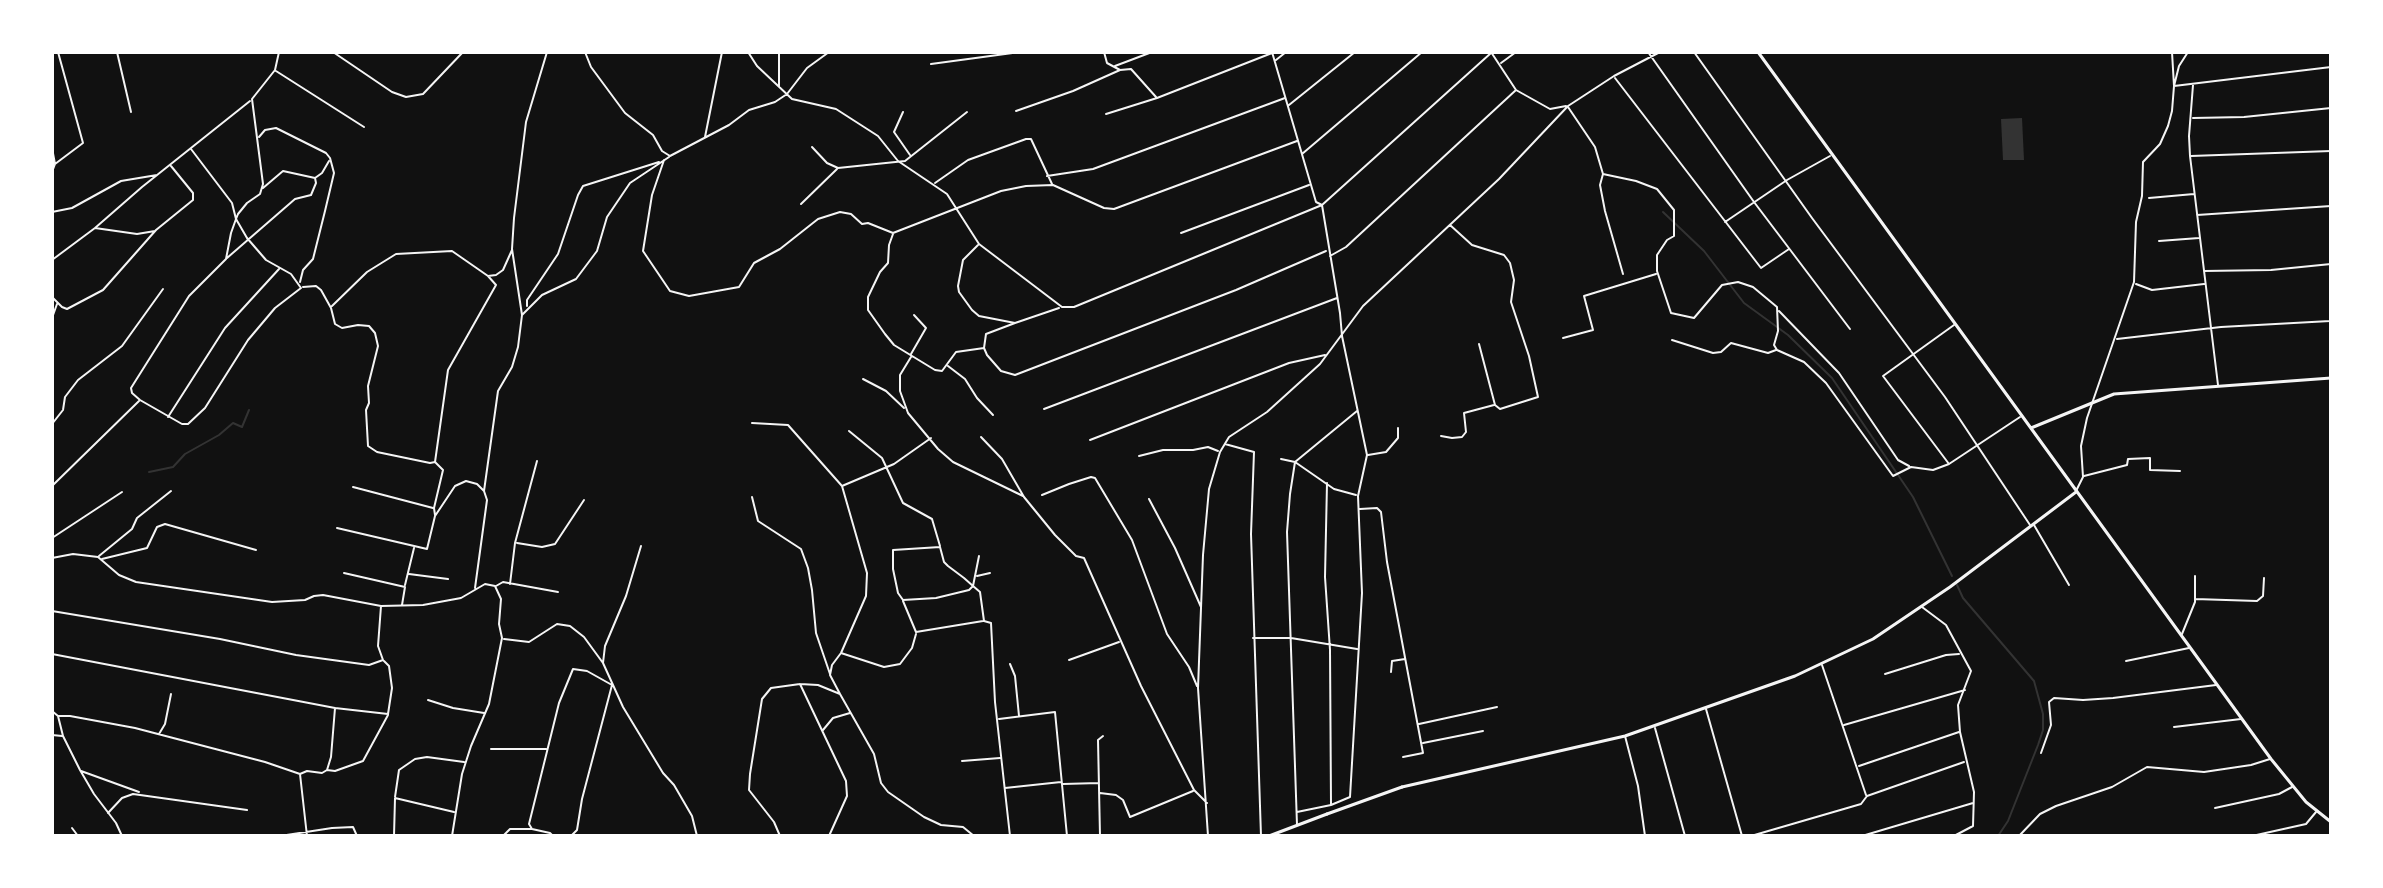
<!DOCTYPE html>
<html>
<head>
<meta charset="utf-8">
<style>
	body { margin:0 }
	#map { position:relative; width:2383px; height:888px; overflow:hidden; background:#111; font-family:"PT Sans Narrow",sans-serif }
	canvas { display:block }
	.frame { position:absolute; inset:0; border:54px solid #fff; pointer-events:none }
</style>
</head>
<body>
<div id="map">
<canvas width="2383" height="888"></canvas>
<div class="frame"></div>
</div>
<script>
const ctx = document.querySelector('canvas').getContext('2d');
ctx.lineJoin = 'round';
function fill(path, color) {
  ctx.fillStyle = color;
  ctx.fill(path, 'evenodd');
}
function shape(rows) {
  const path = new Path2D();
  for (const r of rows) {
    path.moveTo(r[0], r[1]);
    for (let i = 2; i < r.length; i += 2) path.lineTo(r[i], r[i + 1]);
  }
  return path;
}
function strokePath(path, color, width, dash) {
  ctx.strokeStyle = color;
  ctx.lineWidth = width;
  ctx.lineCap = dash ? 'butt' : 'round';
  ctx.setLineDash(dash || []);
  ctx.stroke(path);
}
fill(shape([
	[2022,118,2024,160,2003,160,2001,119]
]), '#333');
strokePath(shape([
	[1663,212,1704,251,1744,303,1788,335,1832,378,1913,497,1952,576],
	[149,472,173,467,185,454,219,435,233,423,242,427,249,410],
	[1957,585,1963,598,2034,681,2043,714,2043,730,2038,745,2008,821,1998,836]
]), '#333', 2);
strokePath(shape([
	[117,52,131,112],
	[333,52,392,92,406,97,423,94,463,52],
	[585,52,591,67,625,113,653,135,662,151,670,156,729,125,749,110,775,102,787,94,807,68,829,52],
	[748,52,757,66,792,99,836,109,878,136,898,161,947,194,979,244,1062,307,1074,307,1322,205,1491,53],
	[779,52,779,87],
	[1104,52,1107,63,1120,70,1131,69,1156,97],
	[1272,52,1316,202,1322,205,1340,313,1342,336,1367,455,1358,496,1362,593,1350,797,1331,805,1297,812],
	[1491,52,1516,90,1550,109,1566,106],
	[1648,52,1754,202,1850,329],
	[1694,52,1812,218,1945,397,2030,525],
	[2172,52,2174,86,2331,67],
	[1276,60,1286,52],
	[1501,63,1516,52],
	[931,64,1020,52],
	[1115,66,1152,52],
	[276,71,364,127],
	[1615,78,1761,268,1789,249],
	[2193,85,2189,136,2190,156,2218,385],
	[1289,105,1355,52],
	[1568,107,1595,147,1603,174,1600,185,1605,211,1623,274],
	[1016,111,1073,91,1120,70],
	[903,112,894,132,910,155],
	[1106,114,1157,98,1272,53],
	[2193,118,2244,117,2331,108],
	[259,137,265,130,276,128,326,153,330,158,334,173,325,211,313,259,303,270,300,282],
	[705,137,722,52],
	[812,147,827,163,838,168,905,161,967,112],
	[52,148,55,164,52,172],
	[191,149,232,203,236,219,247,238,266,260,291,274,301,288,275,308,248,340,205,408,188,424,182,424,140,400,132,393,131,388,189,296,226,259,231,233,236,219,238,214,247,203,260,194,263,184,252,99,275,70,279,52],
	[1302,154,1422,52],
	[2191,156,2331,151],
	[664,160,652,195,643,251,670,291,689,296,739,287,754,263,780,249,818,219,840,212,851,214,862,224,868,223,893,233,1001,191,1026,186,1053,185,1104,208,1114,209,1297,141],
	[55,164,83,143,58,52],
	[1603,174,1636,181,1657,189,1674,210,1674,236,1667,240,1657,255,1657,271,1671,313,1694,318,1722,285,1738,282,1753,287,1777,307,1778,331,1774,345,1777,350,1804,362,1826,383,1893,476,1911,467,1933,470,1949,464],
	[1047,176,1093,169,1285,98],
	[935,183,968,160,1026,139,1031,139,1052,184],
	[263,188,283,171,315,178,322,173,329,161],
	[2149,198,2194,194],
	[801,204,837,169],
	[52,212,72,208,121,181,157,175],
	[2197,215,2331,206],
	[1725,222,1787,180,1830,156],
	[1450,225,1472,245,1504,255,1510,263,1514,280,1511,302,1529,356,1538,397,1500,409,1495,405,1479,344],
	[95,228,137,234,155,231],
	[1181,233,1309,185],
	[893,234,889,245,888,263,880,272,868,297,868,310,885,334,894,345,935,370,942,371,956,352,984,348],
	[2159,241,2199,238],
	[978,245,963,260,958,286,959,292,972,310,979,316,1015,323,1059,308],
	[1330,256,1346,247,1516,90],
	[227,258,295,199,311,195,316,183,315,178],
	[52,260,95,228,142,187,250,101],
	[2204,271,2271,270,2331,264],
	[2136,284,2152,290,2204,284],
	[303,287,316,286,321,290,331,308,335,324,342,328,358,325,369,326,375,333,378,346,368,386,369,403,366,410,368,446,377,452,430,463,435,462],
	[52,297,62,307,67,309,103,290,156,230,193,200,193,193,171,166],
	[332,306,367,272,396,254,452,251,488,276,496,275,503,270,512,250],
	[527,306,527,300,558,254,578,195,583,186,659,162],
	[1779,311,1839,373,1898,460,1909,466],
	[522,315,542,295,576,279,597,251,607,217,630,183,669,157],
	[52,318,57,304],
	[1015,323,986,334,984,348,987,355,1001,371,1015,375,1236,290,1326,251],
	[1954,325,1883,376,1949,464,2020,417],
	[1563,338,1593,330,1584,296,1656,274],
	[2117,339,2221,327,2330,321,2331,294],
	[1672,340,1713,353,1721,352,1731,343,1768,353,1776,350],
	[911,354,926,328,914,315],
	[911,357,900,375,900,391,908,413,938,449,953,462,1023,496],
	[948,366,965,379,977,398,993,415],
	[863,379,886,391,904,408],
	[1044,409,1337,298],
	[168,417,225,328,279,269],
	[752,423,788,425,842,486,894,464,931,438],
	[52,424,63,410,65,397,78,380,122,346,163,289],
	[849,431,882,458,903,503,932,519,940,546],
	[1441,436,1452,438,1462,437,1466,432,1464,413,1494,405],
	[981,437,1002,459,1024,497,1055,535,1076,556,1084,558,1141,686,1194,790,1207,803],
	[1090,440,1289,363,1325,355],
	[1225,444,1254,452,1251,534,1261,836],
	[1368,455,1386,452,1398,438,1398,428],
	[1139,456,1163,450,1193,450,1208,447,1218,451],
	[1281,459,1295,462,1334,489,1356,495],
	[2084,476,2127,465,2128,459,2150,458,2150,470,2180,471],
	[1327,483,1325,577,1330,650,1331,805],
	[52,486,139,401],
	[353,487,433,508],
	[484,491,498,391,512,367,518,347,522,315,512,249,514,218,526,122,547,52],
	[2076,491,2083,477,2081,446,2087,418,2134,282,2136,222,2142,196,2143,162,2160,144,2168,126,2172,111,2174,86,2179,66,2188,52],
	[1042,495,1069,484,1091,477,1095,478,1132,540,1167,634,1189,667,1197,686],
	[752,497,758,521,801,549,808,568,812,590,816,633,830,674],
	[1149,499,1175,548,1201,607],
	[1360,509,1377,508,1381,512,1387,562,1423,753,1403,757],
	[435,515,434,508,443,470,435,462,448,370,496,285,488,276],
	[2034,525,2069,585],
	[337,528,427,549,435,516,455,486,466,481,477,484,484,491,487,500,475,588],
	[52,538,122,492],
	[517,543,542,547,555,544,584,500],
	[641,546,626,596,605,646,603,663,623,707,663,773,674,785,692,816,697,836],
	[99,556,132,529,137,518,171,491],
	[979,556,973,586,969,590,936,598,903,600,898,593,893,569,893,550,940,547,944,562,948,566,964,578,973,586,980,592,984,621,991,623,995,702,1010,836],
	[52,558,73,554,98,557,119,575,136,582,272,602,305,600,314,596,323,595,381,606,423,605,461,598,485,584,495,586,501,599,499,624,502,638,489,704,471,746,462,774,452,836],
	[102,559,147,548,157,527,165,524,256,550],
	[344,573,405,587,402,605],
	[409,574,448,579],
	[977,576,990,573],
	[510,584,515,543,537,461],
	[405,585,414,548],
	[496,586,503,582,558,592],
	[2195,599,2257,601,2263,596,2264,578],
	[903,601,916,632,983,621],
	[1922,607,1946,625,1971,671,1958,705,1960,732,1974,792,1973,826,1954,836],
	[52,611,220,639,296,655,369,665,383,660,378,646,381,606],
	[2182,634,2195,602,2195,576],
	[1253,638,1291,638,1357,649],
	[504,639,529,642,557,624,570,626,584,637,603,663],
	[841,653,884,667,900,664,912,648,916,634],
	[52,654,335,708,331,757,327,770,322,773,307,771,300,774],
	[1069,660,1119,642],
	[2126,661,2189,648],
	[1010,664,1015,676,1019,716],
	[1822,665,1866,795],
	[1391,672,1392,661,1405,659],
	[1885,674,1946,655,1959,654],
	[800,684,846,781,847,796,829,836],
	[840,694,830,675,832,665,841,653,866,596,867,573,842,486],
	[428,700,453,708,484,713],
	[335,708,388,714,392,688,389,666,384,661],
	[1706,709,1742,836],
	[52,711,58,716,63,736,80,770,94,794,116,823,122,836],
	[58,716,70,716,135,728,265,762,300,774,307,836],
	[999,719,1055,712,1067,836],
	[1419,724,1497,707],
	[1844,725,1965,690],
	[2174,727,2241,719],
	[1655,728,1685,836],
	[823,730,833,718,850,713],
	[159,734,165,724,171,694],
	[52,735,62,736],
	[1625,736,1638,786,1645,836],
	[1423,743,1483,731],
	[491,749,546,749],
	[2041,753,2051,725,2049,702,2054,698,2083,700,2113,698,2216,685],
	[962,761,1000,758],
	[1859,766,1959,732],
	[327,770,335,771,363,761,388,715],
	[81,771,139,792],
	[1063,784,1099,783],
	[1005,788,1061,782],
	[1100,793,1116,795,1123,800,1130,817,1193,791],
	[395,797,399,770,415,759,427,757,464,762],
	[2215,808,2279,794,2292,787],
	[108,813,122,798,133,794,247,810],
	[1297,825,1287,532,1290,494,1295,462,1357,411],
	[72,828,78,836],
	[280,836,332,828,353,827,357,836],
	[394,836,395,798,454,812],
	[503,836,510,829,531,829],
	[553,836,550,833,532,829,529,824,559,703,573,669,587,671,612,685,582,799,577,830,571,836],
	[780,836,774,822,749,790,750,774,762,699,771,688,800,684,818,685,840,694,874,754,881,783,888,792,924,817,941,825,963,827,974,836],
	[1100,836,1098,740,1103,736],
	[1208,836,1198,688,1203,555,1209,489,1220,452,1229,437,1267,412,1320,364,1363,306,1499,179,1568,106,1614,76,1660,52],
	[1751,836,1861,804,1867,796,1964,762],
	[1862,836,1973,803],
	[2019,836,2040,814,2056,806,2112,787,2147,767,2204,772,2251,765,2270,759],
	[2252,836,2306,824,2316,812]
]), '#f5f5f5', 2);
strokePath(shape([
	[1327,814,1402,787]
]), '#f5f5f5', 3);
strokePath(shape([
	[1758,52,2271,759,2306,802,2331,822],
	[2031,428,2114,394,2331,378],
	[1402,787,1625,736,1795,676,1873,639,1950,587,2076,492],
	[1269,836,1327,814]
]), '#f5f5f5', 3);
</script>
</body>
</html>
